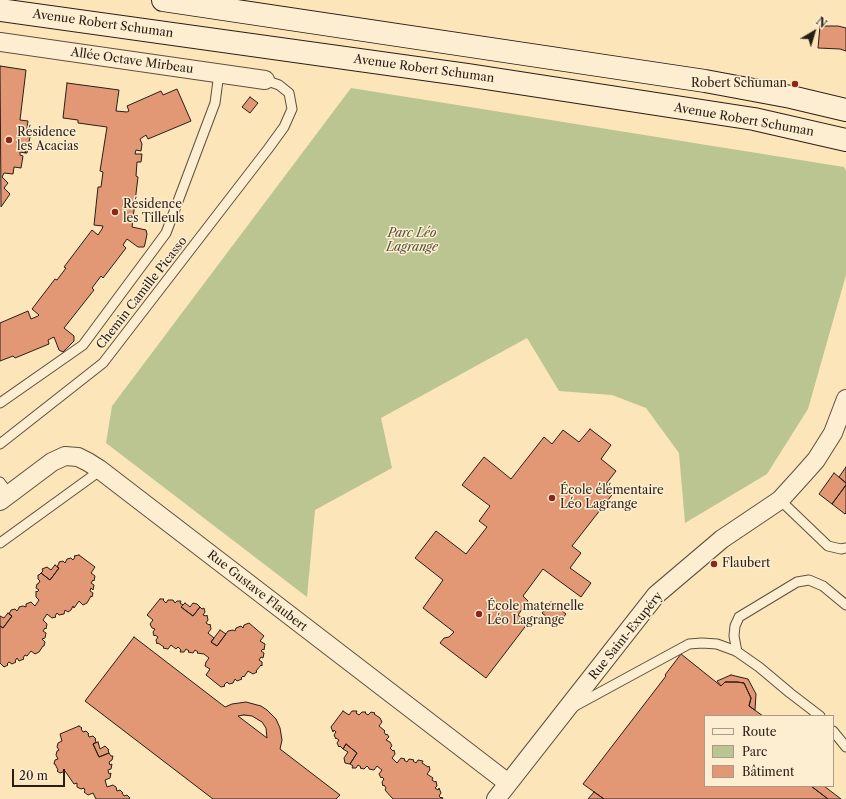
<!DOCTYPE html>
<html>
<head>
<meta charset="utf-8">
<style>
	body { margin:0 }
	#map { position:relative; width:846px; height:799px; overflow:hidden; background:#fce5b8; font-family:"Libre Caslon Text",serif }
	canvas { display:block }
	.legend { position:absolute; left:704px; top:715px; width:130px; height:72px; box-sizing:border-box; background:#fdeed1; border:1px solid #a89b87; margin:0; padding:5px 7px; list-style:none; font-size:12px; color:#291e17 }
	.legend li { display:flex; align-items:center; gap:8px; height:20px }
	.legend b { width:20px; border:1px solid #a89b87 }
	.north { position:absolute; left:794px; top:12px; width:40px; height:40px; -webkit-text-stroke:3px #fdeed1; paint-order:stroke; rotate:38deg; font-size:11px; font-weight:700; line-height:16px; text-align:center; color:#291e17 }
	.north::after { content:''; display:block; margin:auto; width:14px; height:18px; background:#291e17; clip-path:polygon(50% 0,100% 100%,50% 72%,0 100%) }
	.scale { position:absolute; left:12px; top:769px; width:53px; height:18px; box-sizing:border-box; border:2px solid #291e17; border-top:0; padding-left:5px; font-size:12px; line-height:14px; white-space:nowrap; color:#291e17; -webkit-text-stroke:3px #fdeed1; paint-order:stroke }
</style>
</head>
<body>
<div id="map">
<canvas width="846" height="799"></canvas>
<ul class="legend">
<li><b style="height:5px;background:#fdeed1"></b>Route</li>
<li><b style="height:11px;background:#bbc592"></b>Parc</li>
<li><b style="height:11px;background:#e29775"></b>Bâtiment</li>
</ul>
<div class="north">N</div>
<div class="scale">20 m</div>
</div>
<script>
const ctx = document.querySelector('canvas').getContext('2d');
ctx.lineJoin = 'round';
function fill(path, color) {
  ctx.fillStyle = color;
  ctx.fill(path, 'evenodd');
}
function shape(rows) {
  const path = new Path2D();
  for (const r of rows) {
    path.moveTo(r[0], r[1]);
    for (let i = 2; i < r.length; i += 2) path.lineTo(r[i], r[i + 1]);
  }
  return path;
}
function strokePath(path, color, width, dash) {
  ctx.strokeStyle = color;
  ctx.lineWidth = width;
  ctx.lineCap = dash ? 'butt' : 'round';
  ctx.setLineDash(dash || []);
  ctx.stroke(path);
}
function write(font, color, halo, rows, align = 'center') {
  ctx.font = font + ' "Libre Caslon Text",serif';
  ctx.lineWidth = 3;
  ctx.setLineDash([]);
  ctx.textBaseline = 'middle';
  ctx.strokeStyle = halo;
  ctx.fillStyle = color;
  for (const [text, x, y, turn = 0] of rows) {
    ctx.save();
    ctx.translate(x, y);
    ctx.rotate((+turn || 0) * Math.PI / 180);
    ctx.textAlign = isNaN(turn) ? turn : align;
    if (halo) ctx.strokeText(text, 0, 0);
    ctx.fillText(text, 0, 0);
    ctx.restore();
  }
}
fill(shape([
	[351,88,844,167,846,171,846,275,808,409,767,474,685,523,679,453,646,408,612,395,559,391,527,338,381,418,392,468,315,510,307,597,106,443,112,406]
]), '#bbc592');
const building = shape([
	[820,26,838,26,846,28,846,51,840,49,818,48,820,26],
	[0,66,26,70,20,120,28,121,26,136,19,135,17,143,26,145,25,153,20,152,20,155,23,156,21,168,14,167,13,174,4,173,2,177,8,183,4,188,10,194,1,207,0,66],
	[67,83,119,90,116,111,127,112,129,111,127,106,161,91,163,95,177,89,191,121,148,139,146,135,140,139,142,144,141,151,136,150,135,154,142,154,141,162,137,162,136,176,138,177,132,227,146,230,147,234,145,244,144,247,138,247,127,239,123,245,126,248,103,278,101,276,92,288,94,290,64,328,74,336,74,341,63,352,59,350,54,337,48,340,49,344,15,358,13,356,0,361,0,323,28,311,31,319,38,316,39,315,32,309,55,279,57,280,66,268,64,267,92,230,98,235,102,229,103,226,94,225,98,187,101,187,103,172,100,171,107,127,78,123,78,120,63,118,67,83],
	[250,97,258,103,250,113,242,107,250,97],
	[19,135,30,137,27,153,25,153,26,145,17,143,19,135],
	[590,429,611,445,601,459,616,471,606,484,615,491,572,546,581,553,570,568,591,583,581,597,543,569,523,596,528,601,518,615,528,623,486,678,440,643,444,638,449,637,454,632,423,608,443,580,415,558,436,531,466,554,487,527,479,521,490,506,462,485,484,457,511,479,544,437,552,444,563,430,579,442,590,429],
	[846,467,846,483,839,477,846,467],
	[834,473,846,483,846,485,832,504,819,494,834,473],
	[846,485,846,513,845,514,832,504,846,485],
	[79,555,95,567,91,573,95,576,94,581,93,580,91,583,94,585,93,590,91,588,90,591,93,593,92,597,91,596,87,603,83,605,79,601,74,608,73,606,71,610,68,612,65,610,64,614,59,615,57,613,55,616,56,617,52,618,47,614,43,620,47,624,46,629,45,628,43,631,46,633,45,638,42,639,45,642,44,646,43,646,39,652,35,654,31,651,27,656,25,655,23,658,24,659,19,661,17,658,15,661,16,662,12,664,9,662,7,664,8,665,4,667,0,663,0,626,3,628,12,616,9,614,11,610,15,609,17,611,19,608,19,607,23,606,26,607,26,604,31,602,35,606,39,600,36,597,36,591,37,592,39,590,36,588,37,584,38,584,40,581,38,579,38,575,39,575,41,573,50,580,59,568,57,567,59,563,59,562,63,561,65,563,67,559,71,558,73,560,75,557,74,556,79,555],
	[55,565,59,568,50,580,41,573,43,571,42,569,47,567,51,570,55,565],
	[160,599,164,599,163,600,166,603,168,600,173,600,175,603,177,601,181,601,180,603,183,605,181,607,193,616,200,607,202,609,204,608,205,612,203,615,206,616,207,615,208,620,206,623,209,625,210,624,211,629,208,633,214,638,211,642,217,646,228,631,233,630,235,631,236,628,241,626,243,628,244,625,249,623,264,636,260,641,265,644,264,650,263,649,261,651,264,653,263,658,261,657,259,660,262,662,262,666,261,665,256,671,257,672,253,674,248,671,244,677,243,676,241,678,242,679,237,681,235,679,233,683,229,684,227,682,224,685,225,686,221,687,206,675,210,669,205,666,206,662,209,658,204,654,197,653,198,652,195,650,193,653,188,652,189,651,186,649,184,652,180,652,181,650,178,647,176,649,171,645,168,649,163,648,164,647,158,643,157,644,156,640,158,637,155,635,154,636,153,632,155,629,152,628,150,624,153,620,147,615,160,599],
	[551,602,566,614,557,625,542,613,551,602],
	[185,603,190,607,193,603,197,604,200,607,193,616,181,607,185,603],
	[8,613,12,616,3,628,0,626,0,616,4,618,8,613],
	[220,630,226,634,217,646,211,642,220,630],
	[134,637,225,707,232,704,246,702,261,706,267,710,276,719,280,728,282,740,280,749,340,795,336,799,213,799,85,701,134,637],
	[244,715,252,716,262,722,266,728,267,738,238,716,244,715],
	[681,654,721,686,725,682,737,682,744,683,751,698,749,706,763,716,705,716,705,786,811,786,828,799,604,799,583,784,666,676,665,675,681,654],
	[731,675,748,679,756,694,755,710,749,706,751,698,744,683,737,682,725,682,721,686,717,681,731,675],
	[343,711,349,715,352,711,357,711,356,713,359,715,362,712,366,712,365,713,368,715,371,712,375,713,374,714,380,718,382,722,379,726,385,731,384,732,386,735,387,734,389,737,386,740,390,742,392,746,390,748,393,751,394,750,395,754,392,758,397,763,401,758,405,759,404,760,407,762,409,759,414,760,413,761,416,763,418,760,423,761,422,763,428,767,429,766,430,770,427,774,433,778,432,780,435,782,436,781,437,786,435,788,438,790,439,788,441,793,439,796,441,798,442,797,443,799,393,799,385,790,386,788,384,785,383,786,382,782,384,779,382,777,381,778,379,774,382,770,377,766,374,770,369,769,369,768,367,766,364,769,360,768,361,767,358,765,356,768,352,768,353,766,350,764,357,753,346,744,343,749,340,746,339,747,337,743,339,740,336,738,336,739,334,735,336,732,334,730,333,732,331,727,343,711],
	[79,726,82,728,81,729,83,732,86,731,89,734,88,734,89,737,93,736,96,739,95,739,96,742,93,744,99,757,109,753,111,756,113,756,112,760,109,762,110,765,112,764,111,769,108,770,109,774,111,773,110,778,105,780,107,787,113,785,116,787,117,791,120,790,123,793,122,793,124,796,127,795,130,798,129,799,96,799,93,793,88,795,84,792,85,791,84,788,81,789,77,787,77,783,74,784,65,771,60,773,57,771,58,770,55,764,54,764,55,760,58,759,56,755,57,751,59,750,57,747,58,743,62,741,60,734,79,726],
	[98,742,100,749,105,746,109,750,108,750,109,753,99,757,93,744,98,742],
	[346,744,357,753,350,764,345,763,344,758,348,752,343,749,346,744],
	[811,786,824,786,841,799,828,799,811,786],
	[594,792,604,799,588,799,594,792]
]);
fill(building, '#e29775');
strokePath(building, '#291e17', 1);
const service = shape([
	[0,403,83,345,166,233,215,103,219,73],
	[0,444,103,363,268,149,284,127,292,109,289,93,279,85,265,80],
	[0,482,9,494],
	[780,500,828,546,841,549,846,548],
	[0,543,94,475,99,469],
	[737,652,734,636,735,626,739,617,797,582,809,580,823,586,846,605],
	[575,706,689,644,702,643,717,644,736,651,759,667,790,693,820,716],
	[833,731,846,747]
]);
const minor = shape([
	[0,42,265,80],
	[0,501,52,462,65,456,78,457,88,462,99,469,508,783],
	[496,799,656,595,722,539,780,500,800,478,816,460,833,433,846,399]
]);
const secondary = shape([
	[163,0,705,81,791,97,846,110],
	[0,10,467,75,754,119,846,140]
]);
strokePath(service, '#5e503f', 11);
strokePath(minor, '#5e503f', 20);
strokePath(secondary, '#291e17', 24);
strokePath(service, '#fdeed1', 9);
strokePath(minor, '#fdeed1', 18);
strokePath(secondary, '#fdeed1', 22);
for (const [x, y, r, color] of [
	[795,84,4,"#8f2418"],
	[9,140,4,"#8f2418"],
	[115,212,4,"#8f2418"],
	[552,498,4,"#8f2418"],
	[714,564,4,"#8f2418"],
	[479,614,4,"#8f2418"]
]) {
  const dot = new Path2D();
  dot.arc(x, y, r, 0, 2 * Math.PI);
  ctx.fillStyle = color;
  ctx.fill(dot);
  strokePath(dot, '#fdeed1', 1.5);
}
write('12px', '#291e17', '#fdeed1', [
	["Avenue Robert Schuman",103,24,8],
	["Allée Octave Mirbeau",132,61,8],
	["Avenue Robert Schuman",424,69,8],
	["Avenue Robert Schuman",744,120,10],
	["Chemin Camille Picasso",142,293,-52],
	["Rue Gustave Flaubert",257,591,38],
	["Rue Saint-Exupéry",626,636,-51]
]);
write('12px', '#291e17', '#fdeed1', [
	["Robert Schuman",787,84,"right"],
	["Résidence",17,133],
	["les Acacias",17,147],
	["Résidence",123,205],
	["les Tilleuls",123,219],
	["École élémentaire",560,491],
	["Léo Lagrange",560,505],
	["Flaubert",722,564],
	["École maternelle",487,607],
	["Léo Lagrange",487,621]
], 'left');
write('italic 12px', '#55503c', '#fdeed1', [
	["Parc Léo",412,234],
	["Lagrange",412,248]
]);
</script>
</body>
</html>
